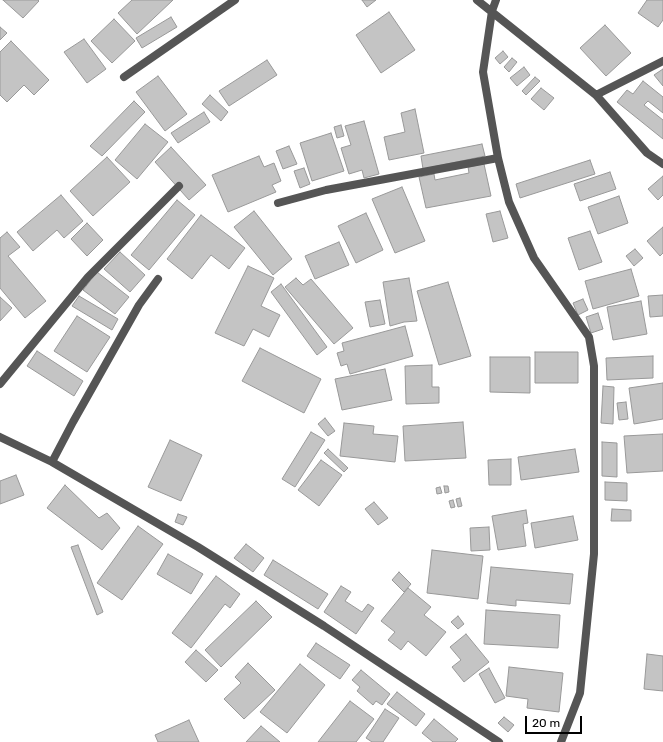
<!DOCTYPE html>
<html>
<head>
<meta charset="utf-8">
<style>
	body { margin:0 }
	#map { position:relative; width:663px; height:742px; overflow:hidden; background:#fff; font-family:Rubik,sans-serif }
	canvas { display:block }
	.scale { position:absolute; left:525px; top:716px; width:57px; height:18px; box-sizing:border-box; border:2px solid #000; border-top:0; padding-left:5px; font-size:12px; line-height:14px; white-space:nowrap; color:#000; -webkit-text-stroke:3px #fff; paint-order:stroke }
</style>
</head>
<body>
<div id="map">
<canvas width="663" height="742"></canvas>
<div class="scale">20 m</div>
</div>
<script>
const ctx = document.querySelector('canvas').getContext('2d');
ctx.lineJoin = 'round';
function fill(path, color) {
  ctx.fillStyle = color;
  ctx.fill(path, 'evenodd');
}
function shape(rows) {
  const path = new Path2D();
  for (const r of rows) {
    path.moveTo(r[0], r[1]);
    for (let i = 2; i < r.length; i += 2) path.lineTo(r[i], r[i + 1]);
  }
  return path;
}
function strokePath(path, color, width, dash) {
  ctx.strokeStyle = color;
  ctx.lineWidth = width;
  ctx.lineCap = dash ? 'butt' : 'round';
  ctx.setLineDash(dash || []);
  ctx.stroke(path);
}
const building = shape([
	[3,0,38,0,39,1,23,18,3,0],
	[132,0,173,0,137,34,118,13,132,0],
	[362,0,376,0,367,7,362,0],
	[647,0,663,0,663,20,658,27,638,13,647,0],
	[389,12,415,50,381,73,356,35,389,12],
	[171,17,177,27,142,48,136,38,171,17],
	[114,19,135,41,112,63,91,41,114,19],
	[605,25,631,53,606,76,580,48,605,25],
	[0,27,7,33,0,40,0,27],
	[84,39,106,69,87,83,64,52,84,39],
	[11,41,49,80,34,95,24,85,7,102,0,95,0,52,11,41],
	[503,51,508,57,500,64,495,58,503,51],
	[512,58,517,62,509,72,504,67,512,58],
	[267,60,277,75,229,106,219,91,267,60],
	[524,67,530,75,517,86,510,78,524,67],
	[663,69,663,86,654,75,663,69],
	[158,76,187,114,165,131,136,92,158,76],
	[535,77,540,81,526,95,522,91,535,77],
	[643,81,663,97,663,113,648,101,644,105,663,120,663,139,617,102,627,90,633,94,643,81],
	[541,88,554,98,544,110,531,99,541,88],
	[210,95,228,112,221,121,202,104,210,95],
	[134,101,145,112,102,156,90,146,134,101],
	[415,109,424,153,389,160,384,137,405,132,401,113,415,109],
	[204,112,210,122,178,143,171,133,204,112],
	[364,121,379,174,364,178,362,170,349,174,341,148,351,145,345,126,364,121],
	[145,124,168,142,137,179,115,160,145,124],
	[341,125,344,136,337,138,334,127,341,125],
	[331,133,344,171,312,181,300,143,331,133],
	[482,144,485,156,423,169,421,156,482,144],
	[289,146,297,164,283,169,276,151,289,146],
	[171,147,206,185,189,200,155,162,171,147],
	[259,156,264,167,274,163,281,181,272,185,276,192,228,212,212,175,259,156],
	[107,157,130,182,93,216,70,191,107,157],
	[590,160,595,174,520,198,516,184,590,160],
	[484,164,491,196,426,208,419,177,434,174,435,180,469,173,468,167,484,164],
	[304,168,310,184,300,188,294,171,304,168],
	[610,172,616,189,580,201,574,184,610,172],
	[663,176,663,195,658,200,648,189,663,176],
	[402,187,425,241,395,253,372,199,402,187],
	[61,195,83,221,64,238,57,230,33,251,17,232,61,195],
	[619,196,628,223,598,234,588,207,619,196],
	[177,200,195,215,149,270,131,255,177,200],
	[254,211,292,259,273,275,234,227,254,211],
	[500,211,508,238,493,242,486,214,500,211],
	[366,213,383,250,356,263,338,226,366,213],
	[201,215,245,248,229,269,211,255,192,279,167,259,201,215],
	[87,223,103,240,87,256,71,239,87,223],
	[663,227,663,253,660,256,647,241,663,227],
	[590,231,602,262,579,270,568,238,590,231],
	[7,232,20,247,8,256,46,301,25,318,0,288,0,238,7,232],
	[339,242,349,265,315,279,305,256,339,242],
	[635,249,643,258,634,266,626,256,635,249],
	[120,252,145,275,130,292,104,269,120,252],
	[248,266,274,278,261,306,280,315,269,337,253,329,244,346,215,333,248,266],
	[631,269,639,296,593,309,585,281,631,269],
	[97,272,129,297,115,314,83,290,97,272],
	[296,278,303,285,311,279,353,328,334,344,285,287,296,278],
	[409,278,417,321,404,322,390,326,383,282,409,278],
	[448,282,471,356,439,365,417,291,448,282],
	[281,284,327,347,317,355,271,292,281,284],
	[663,295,663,316,650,317,648,296,663,295],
	[79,296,118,319,112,330,72,306,79,296],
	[0,297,12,308,0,321,0,297],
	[583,299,588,310,578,315,573,303,583,299],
	[380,300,385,324,370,327,365,302,380,300],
	[641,301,647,334,613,340,607,307,641,301],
	[598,313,603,329,591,333,586,317,598,313],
	[77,316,110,337,87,372,54,351,77,316],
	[405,326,413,356,350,374,347,364,341,366,337,353,344,351,342,343,405,326],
	[260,348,321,379,304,413,242,381,260,348],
	[37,351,83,381,74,396,27,366,37,351],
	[535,352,578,352,578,383,535,383,535,352],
	[653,356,653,378,607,380,606,358,653,356],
	[490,357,530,357,530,393,490,392,490,357],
	[432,365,432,387,439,387,439,403,406,404,405,366,432,365],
	[385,369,392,400,342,410,335,379,385,369],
	[663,383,663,419,634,424,629,388,663,383],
	[603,386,614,387,613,424,601,423,603,386],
	[626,402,628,419,619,420,617,403,626,402],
	[325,418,335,431,328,436,318,424,325,418],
	[463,422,466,458,405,461,403,426,463,422],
	[344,423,374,426,373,434,398,436,395,462,340,456,344,423],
	[311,432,325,440,295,487,282,479,311,432],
	[663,434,663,471,627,473,624,436,663,434],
	[170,440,202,455,181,501,148,487,170,440],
	[602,442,617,443,617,477,602,476,602,442],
	[328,449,348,468,344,472,324,453,328,449],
	[575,449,579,472,521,480,518,457,575,449],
	[511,459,511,485,489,485,488,460,511,459],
	[321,460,342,475,319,506,298,490,321,460],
	[16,475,24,495,0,504,0,481,16,475],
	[605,482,627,483,627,501,605,500,605,482],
	[65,485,99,518,107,513,120,528,102,550,47,508,65,485],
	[444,486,448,486,449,492,445,493,444,486],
	[440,487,442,493,437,494,436,488,440,487],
	[460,498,462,506,458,507,456,499,460,498],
	[453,500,455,507,451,508,449,501,453,500],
	[374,502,388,518,378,525,365,509,374,502],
	[612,509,631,510,631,521,611,521,612,509],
	[526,510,528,523,523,524,526,546,498,550,492,516,526,510],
	[178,514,187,517,183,525,175,522,178,514],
	[573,516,578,540,535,548,531,523,573,516],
	[138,526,163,544,122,600,97,583,138,526],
	[489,527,490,550,471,551,470,528,489,527],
	[246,544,264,558,253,572,234,558,246,544],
	[78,545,103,612,97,615,71,547,78,545],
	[432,550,483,556,478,599,427,593,432,550],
	[168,554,203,574,191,594,157,574,168,554],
	[273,560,328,594,318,609,264,575,273,560],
	[491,567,573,574,570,604,516,600,516,606,487,603,491,567],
	[399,572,411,584,404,592,392,580,399,572],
	[216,576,240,594,230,608,225,604,191,648,172,633,216,576],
	[341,586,351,592,345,601,362,612,368,604,374,608,356,634,324,612,341,586],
	[408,588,431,607,424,615,446,632,426,656,408,641,401,650,388,640,395,632,381,621,408,588],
	[256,601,272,617,221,667,205,650,256,601],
	[486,610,560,615,558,648,484,644,486,610],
	[458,616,464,624,458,629,451,622,458,616],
	[466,634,489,662,464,682,452,667,461,660,450,647,466,634],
	[316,643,350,665,340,679,307,656,316,643],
	[196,650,218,670,206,682,185,662,196,650],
	[647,654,663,656,663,691,644,689,647,654],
	[248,663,275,690,244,719,224,699,241,683,235,677,248,663],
	[300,664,325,685,287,733,260,712,300,664],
	[509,667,563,673,559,712,527,708,528,699,506,696,509,667],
	[489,668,505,698,495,703,479,674,489,668],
	[361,670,390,694,382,705,376,701,373,705,357,691,360,687,352,680,361,670],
	[397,692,425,714,416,726,387,704,397,692],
	[350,701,374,719,356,742,318,742,350,701],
	[385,709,399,718,383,742,372,742,366,738,385,709],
	[504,717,514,725,508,732,498,723,504,717],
	[434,719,458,739,455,742,433,742,422,733,434,719],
	[189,720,199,742,158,742,155,735,189,720],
	[261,726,280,742,246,742,261,726]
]);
fill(building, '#c4c4c4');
strokePath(building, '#999', 1);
strokePath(shape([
	[477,0,596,95,647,153,663,164],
	[496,0,492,11,483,72,498,158,509,202,534,258,589,337,594,366,594,554,580,693,561,742],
	[124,77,235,0],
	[596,95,663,61],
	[278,203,326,190,498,158],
	[0,384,88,277,179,186],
	[0,437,52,462,198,547,324,626,499,742],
	[52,462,73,422,139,305,158,279]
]), '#555', 8);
</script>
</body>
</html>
